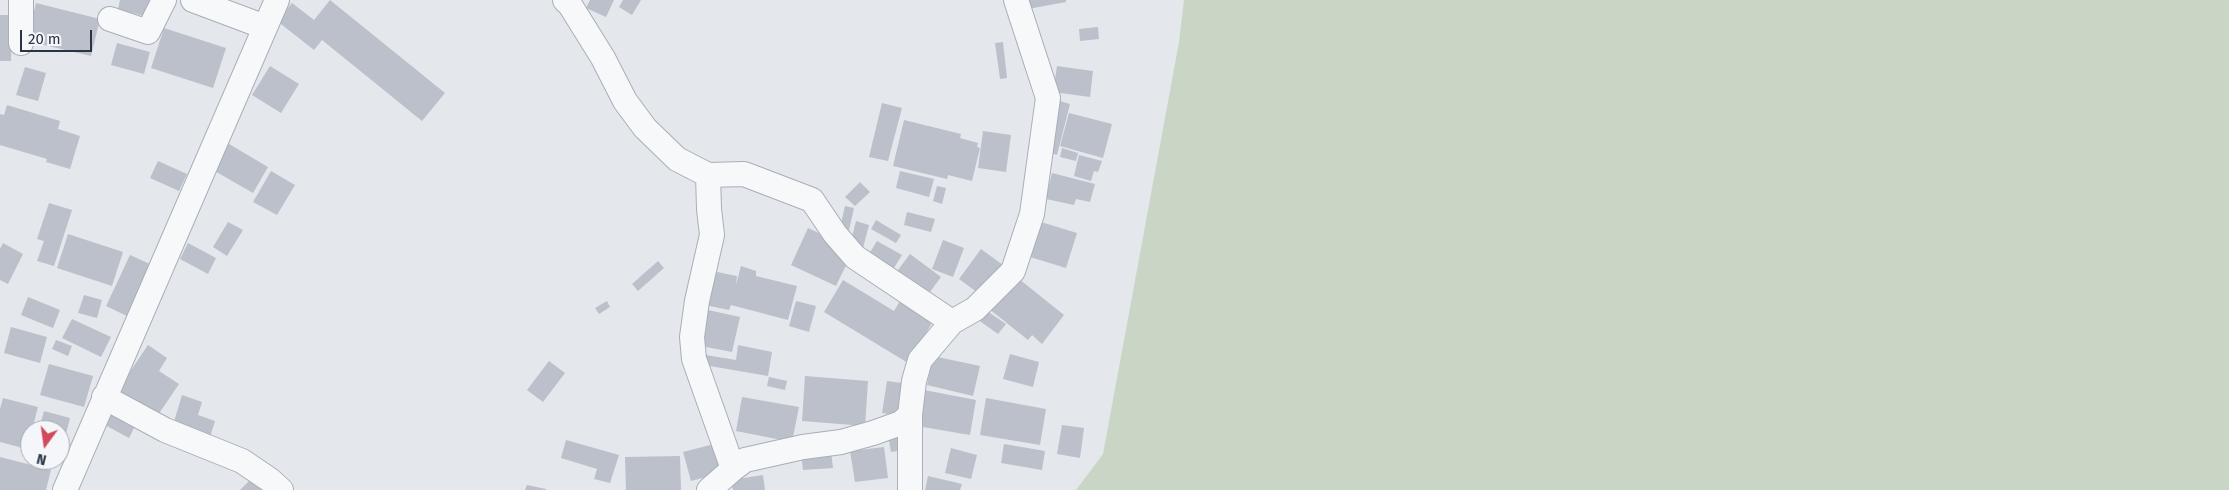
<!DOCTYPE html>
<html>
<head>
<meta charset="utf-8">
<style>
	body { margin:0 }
	#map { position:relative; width:2229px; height:490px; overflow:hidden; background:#e4e7ec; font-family:"Fira Sans",sans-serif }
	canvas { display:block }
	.north { position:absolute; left:20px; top:420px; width:50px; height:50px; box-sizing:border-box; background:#f4f6f9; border:1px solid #a4a8b1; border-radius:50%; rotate:194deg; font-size:14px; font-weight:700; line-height:20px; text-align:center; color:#2b3445 }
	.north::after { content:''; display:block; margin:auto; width:18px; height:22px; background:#d1495b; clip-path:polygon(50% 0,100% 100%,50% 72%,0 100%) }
	.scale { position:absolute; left:20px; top:30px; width:72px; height:22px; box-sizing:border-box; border:2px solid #2b3445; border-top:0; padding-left:6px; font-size:15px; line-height:18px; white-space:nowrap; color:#2b3445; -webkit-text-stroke:4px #f4f6f9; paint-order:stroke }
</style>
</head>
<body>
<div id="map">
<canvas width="2229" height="490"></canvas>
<div class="north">N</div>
<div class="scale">20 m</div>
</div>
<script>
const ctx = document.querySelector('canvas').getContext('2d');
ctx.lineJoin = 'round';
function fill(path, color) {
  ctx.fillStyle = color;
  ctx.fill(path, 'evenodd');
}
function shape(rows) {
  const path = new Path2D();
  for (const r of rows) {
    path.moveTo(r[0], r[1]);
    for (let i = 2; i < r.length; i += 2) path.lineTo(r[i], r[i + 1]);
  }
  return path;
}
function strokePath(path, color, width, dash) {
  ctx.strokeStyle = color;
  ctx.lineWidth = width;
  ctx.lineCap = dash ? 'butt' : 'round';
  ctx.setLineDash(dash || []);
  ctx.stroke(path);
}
fill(shape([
	[1184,0,2229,0,2229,490,1076,490,1103,454,1179,42]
]), '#c9d6c5');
fill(shape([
	[120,0,152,0,148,17,118,9],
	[330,0,445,93,422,121,322,40,314,50,277,21,292,3,314,20],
	[590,0,614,0,606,17,586,8],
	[623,0,641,0,632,15,619,7],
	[1026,0,1066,0,1066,2,1028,9],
	[36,3,100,19,91,56,27,41],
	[0,15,12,15,11,61,0,61],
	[1098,27,1099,39,1080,41,1079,29],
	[164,28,226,48,213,88,151,68],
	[1003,42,1007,78,1000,79,995,43],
	[117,43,150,52,144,74,111,65],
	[270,66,299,84,281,113,252,95],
	[1057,66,1093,71,1090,97,1053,92],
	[25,67,46,73,38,101,16,95],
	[1060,101,1070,104,1057,155,1047,152],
	[882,103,902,108,888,161,869,157],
	[7,105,60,121,58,129,80,136,70,169,46,162,47,159,0,145,0,114,4,115],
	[1069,113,1112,124,1103,158,1060,146],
	[904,120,961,134,960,138,978,143,977,147,980,148,972,181,948,175,947,179,893,166],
	[983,131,1011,135,1006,172,978,168],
	[229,144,268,167,253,193,213,170],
	[1062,148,1078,153,1076,161,1060,157],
	[1079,155,1102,161,1098,172,1094,171,1091,181,1074,176],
	[158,161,187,174,179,191,150,178],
	[271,171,295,185,277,215,253,202],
	[900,171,934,179,929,197,896,188],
	[1052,173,1095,184,1090,202,1076,199,1074,205,1046,199],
	[860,182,870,192,855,206,845,197],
	[937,186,946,188,942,204,933,201],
	[49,203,72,210,54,266,37,261,44,241,37,239],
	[845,206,854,208,849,230,840,228],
	[907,212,935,219,931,232,904,225],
	[876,220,901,235,896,243,871,229],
	[856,221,869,225,863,248,850,245],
	[228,222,243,230,227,256,213,247],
	[1041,222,1077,233,1066,268,1030,257],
	[808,228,834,240,831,247,850,257,836,286,791,265],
	[68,234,123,252,112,286,57,268],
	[943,240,964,248,953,277,932,269],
	[877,241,902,255,894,268,869,254],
	[3,243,23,254,8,284,0,280,0,249],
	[188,243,216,258,208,274,180,259],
	[981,249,1003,265,981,295,959,279],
	[910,254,941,277,927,296,895,274],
	[130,255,152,265,127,316,106,306],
	[658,261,664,268,638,291,632,284],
	[741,266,756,271,756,276,797,286,788,320,731,305,729,310,705,305,712,271,737,276,736,285],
	[1014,275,1064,315,1042,344,1032,335,1028,340,988,308],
	[843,280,894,311,903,296,936,316,922,340,913,366,824,312],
	[84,295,102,300,97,318,78,313],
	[28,297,60,310,53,328,21,315],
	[607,301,610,307,599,314,595,308],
	[796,301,816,306,809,332,789,326],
	[984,309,1006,324,998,334,977,319],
	[708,310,740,317,732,352,701,346],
	[72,319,111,337,101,357,62,338],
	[11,327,47,337,40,363,4,353],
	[56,340,72,346,68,356,52,349],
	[148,345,167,358,159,371,179,384,156,418,117,391],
	[738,345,772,352,768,376,704,365,706,355,736,360],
	[1010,354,1039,362,1033,387,1003,379],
	[933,356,980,366,973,396,927,385],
	[549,361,565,373,543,402,527,390],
	[49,364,93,376,84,407,40,395],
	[805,376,868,381,865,426,802,421],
	[769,377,787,381,785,390,767,386],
	[887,381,902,383,897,415,882,413],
	[924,390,976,400,970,435,917,426],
	[182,395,202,402,198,415,215,421,210,437,173,425],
	[742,397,799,407,792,442,736,431],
	[3,398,38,407,32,430,30,430,27,449,0,442,0,409],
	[986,398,1046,409,1040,445,980,435],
	[44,411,70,418,61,454,60,430,39,430],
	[112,412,136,424,129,438,105,425],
	[1062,425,1084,428,1080,458,1057,454],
	[901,427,904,450,891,452,887,429],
	[566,440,619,455,610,483,594,479,597,469,561,458],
	[714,444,721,473,691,481,683,452],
	[1004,444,1045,451,1042,470,1001,463],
	[884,447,888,478,855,482,850,451],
	[951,448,977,455,971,479,945,473],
	[831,451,833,468,803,470,801,453],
	[680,456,681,490,626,490,625,457],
	[0,457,51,470,46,490,0,490],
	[763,475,765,490,733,490,731,480],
	[928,476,962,484,960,490,925,490],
	[252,478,264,490,240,490],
	[527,485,546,489,546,490,525,490]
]), '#bbc0ca');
const minor = shape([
	[21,0,21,43],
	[193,0,265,27],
	[565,0,570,5,603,58,625,101,645,128,677,159,708,175,744,174,812,200,835,234,855,257,952,322],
	[110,19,148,32,164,0],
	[708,175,709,209,712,235,697,301,692,337,694,359,733,469,709,490],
	[104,397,165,430,242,461,270,480,281,490],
	[733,469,745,460,803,447,841,442,873,433,901,423,910,415],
	[65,490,277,0],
	[910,490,910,415,914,381,920,360,952,322,975,309,1013,271,1032,214,1048,98,1016,0]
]);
strokePath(minor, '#a9aeb7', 26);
strokePath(minor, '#f7f8fa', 24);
</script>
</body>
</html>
